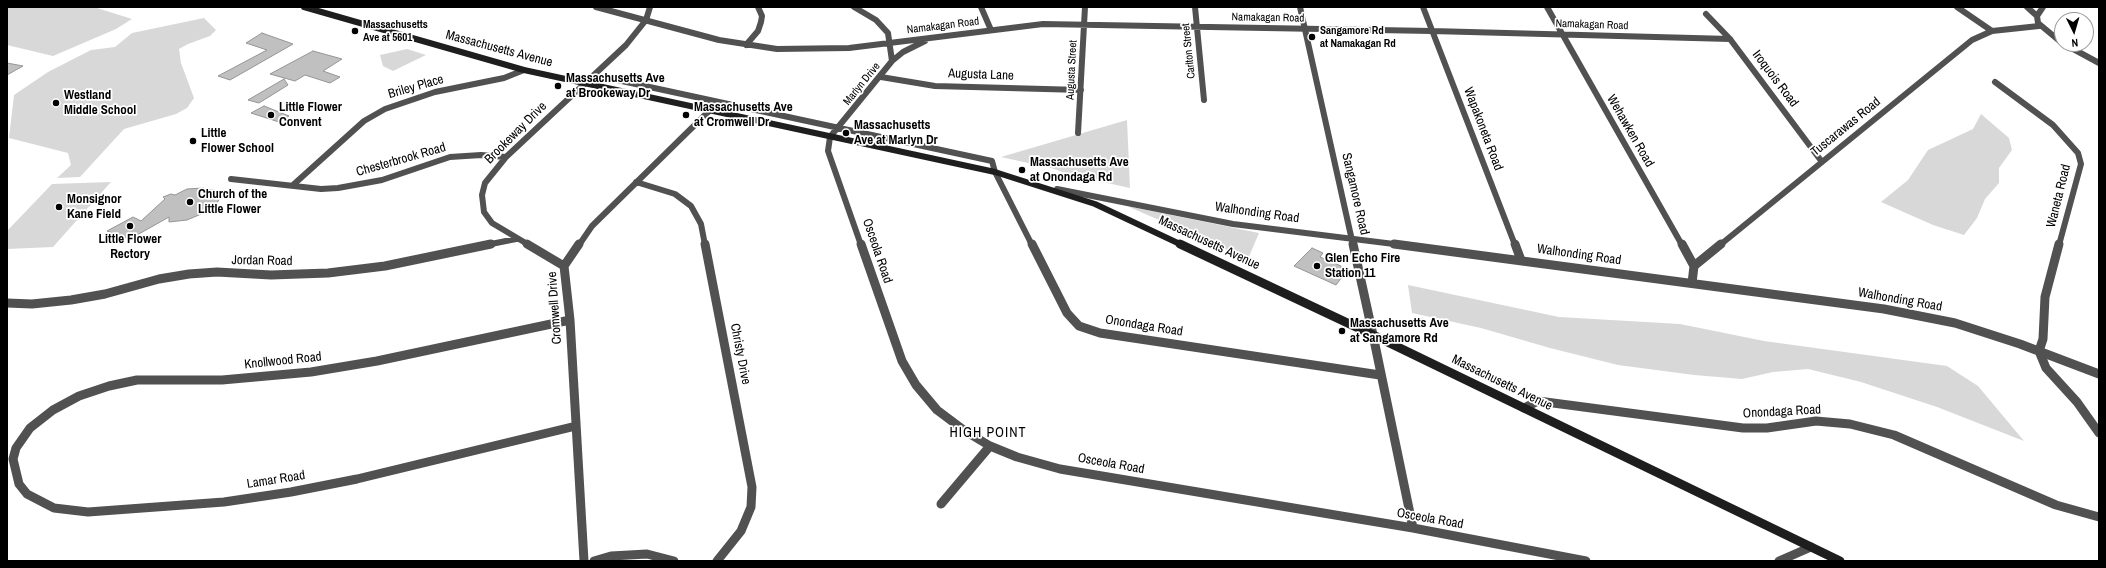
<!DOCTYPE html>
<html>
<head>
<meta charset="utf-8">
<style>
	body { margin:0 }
	#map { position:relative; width:2106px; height:568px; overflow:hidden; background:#fff; font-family:"Archivo Narrow",sans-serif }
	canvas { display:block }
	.frame { position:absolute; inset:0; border:8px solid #000; pointer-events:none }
	.north { position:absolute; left:2054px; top:12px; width:40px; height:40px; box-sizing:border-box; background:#fff; border:1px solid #999; border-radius:50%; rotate:175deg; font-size:11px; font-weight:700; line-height:16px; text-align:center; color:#000 }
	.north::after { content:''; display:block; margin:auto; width:14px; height:18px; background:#000; clip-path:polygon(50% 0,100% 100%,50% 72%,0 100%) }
</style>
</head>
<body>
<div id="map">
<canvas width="2106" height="568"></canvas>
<div class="frame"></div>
<div class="north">N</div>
</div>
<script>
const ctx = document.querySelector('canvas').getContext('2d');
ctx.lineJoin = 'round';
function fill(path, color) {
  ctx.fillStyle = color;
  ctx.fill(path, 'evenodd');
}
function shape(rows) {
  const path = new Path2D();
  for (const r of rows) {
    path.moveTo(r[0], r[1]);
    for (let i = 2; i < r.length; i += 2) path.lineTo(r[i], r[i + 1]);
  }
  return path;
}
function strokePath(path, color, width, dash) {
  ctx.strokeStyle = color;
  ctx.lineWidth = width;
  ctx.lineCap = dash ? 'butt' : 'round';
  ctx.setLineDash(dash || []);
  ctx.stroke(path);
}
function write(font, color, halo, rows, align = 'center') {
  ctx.font = font + ' "Archivo Narrow",sans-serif';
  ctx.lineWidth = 3.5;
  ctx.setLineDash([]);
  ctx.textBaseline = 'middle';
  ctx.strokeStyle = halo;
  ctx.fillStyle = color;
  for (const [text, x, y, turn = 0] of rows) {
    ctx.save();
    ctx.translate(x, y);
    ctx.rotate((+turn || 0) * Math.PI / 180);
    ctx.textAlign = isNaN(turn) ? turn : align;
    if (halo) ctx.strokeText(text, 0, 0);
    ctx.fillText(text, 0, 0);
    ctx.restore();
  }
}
fill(shape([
	[10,7,94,7,132,19,116,29,53,56,7,45,7,8],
	[204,18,216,30,210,36,188,44,179,49,181,63,194,98,187,108,176,114,124,129,80,177,57,178,71,165,68,153,9,138,14,95,48,72,91,50,115,47,132,33],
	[407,49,426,55,393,71,383,66,380,55],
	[1981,114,2009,138,2012,150,1999,168,1999,183,1985,199,1977,218,1964,235,1933,225,1881,202,1908,180,1928,150,1973,129],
	[1127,120,1130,188,1071,175,1051,168,1001,157],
	[111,182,53,247,7,249,7,231,52,184],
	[1127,206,1259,233,1248,259],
	[1408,285,1559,317,1680,324,1764,341,1947,366,1978,386,2024,441,1937,407,1861,382,1808,369,1773,372,1742,379,1694,375,1618,365,1550,348,1481,328,1412,313]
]), '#d8d8d8');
const building = shape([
	[262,33,293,44,230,80,218,76,267,50,246,43,262,33],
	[313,51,342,59,323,71,340,77,330,83,305,75,295,81,270,74,313,51],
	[7,63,23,66,7,75,7,63],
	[284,79,288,85,259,103,248,100,284,79],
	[264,106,289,116,279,122,251,113,264,106],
	[203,188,207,190,214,190,222,194,216,205,207,209,206,212,187,220,169,222,169,217,130,239,107,231,133,217,141,221,165,199,163,197,171,194,175,195,187,189,203,188],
	[1312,248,1323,253,1320,257,1341,266,1342,277,1336,285,1294,266,1312,248]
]);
fill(building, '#c0c0c0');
strokePath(building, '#959595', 1);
strokePath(shape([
	[596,7,719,40,777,49,849,48,1043,24,1432,31,1730,39],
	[854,7,876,20,888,33,892,61,830,137,828,151,861,245],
	[981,7,991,30],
	[1195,7,1204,100],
	[1423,7,1515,245],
	[1547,7,1682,245],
	[1957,7,1992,31],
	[2027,7,2037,16],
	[2043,7,2037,16,2038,23,2062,43],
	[1706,14,1730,39,1822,162],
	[2064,44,2099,63],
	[746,45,758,31,761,22,762,16,758,7],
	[892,61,903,52,925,41],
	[594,75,992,161,995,172,1032,245],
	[881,77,935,86,1081,90],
	[1995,82,2053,125,2078,153,2081,164,2059,245],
	[1078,133,1085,7],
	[231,179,321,189,338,188,382,180,450,157,481,155,506,157],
	[636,182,675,194,691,206,701,224,705,245],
	[293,185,364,121,385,109,435,92,504,78,524,70],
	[1057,189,1233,224,1402,245],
	[486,245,516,239],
	[529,245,492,223,484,212,482,195,485,183,506,157,626,45,646,20,650,7],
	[579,245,592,226,709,111],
	[1720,245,1972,40,1992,31,2039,26]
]), '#515151', 6);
strokePath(shape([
	[527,244,564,266],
	[579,244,564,266,570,320,584,561],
	[705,244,752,487,751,507,741,531,717,561],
	[861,244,902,361,916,385,937,410,965,431,990,446,1017,457,1060,469,1413,528,1586,561],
	[1032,244,1067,313,1079,326,1100,333,1380,375],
	[1394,244,1884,309,1955,323,2020,344,2099,374],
	[1515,244,1521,260],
	[1682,244,1694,266],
	[2059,244,2045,297,2043,339,2039,351,2046,368,2077,402,2099,433],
	[1692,283,1694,266,1721,244],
	[7,303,32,304,71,300,105,294,159,279,189,274,217,272,271,275,328,273,385,266,491,244],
	[570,320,377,361,311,372,222,380,137,380,109,386,79,396,53,410,30,428,16,448,13,459,19,484,27,494,54,508,88,512,224,502,291,492,357,479,576,426],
	[1373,335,1413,528],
	[1524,408,1538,401,1743,428,1767,428,1816,421,1850,424,1894,435,2056,505,2099,517],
	[941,504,990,446],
	[594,561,611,556,647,554,674,561],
	[1779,561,1811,547]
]), '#515151', 9);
strokePath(shape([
	[1300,7,1353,245]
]), '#515151', 6);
strokePath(shape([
	[1353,244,1373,335]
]), '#515151', 9);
strokePath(shape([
	[304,7,524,70,995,172,1095,204,1182,245]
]), '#1e1e1e', 6);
strokePath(shape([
	[1180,244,1373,335,1840,561]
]), '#1e1e1e', 9);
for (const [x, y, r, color] of [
	[355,31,4,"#000"],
	[1312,37,4,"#000"],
	[558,86,4,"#000"],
	[56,103,4,"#000"],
	[271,115,4,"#000"],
	[686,115,4,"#000"],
	[846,133,4,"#000"],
	[193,141,4,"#000"],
	[1022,170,4,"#000"],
	[190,202,4,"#000"],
	[59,207,4,"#000"],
	[130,226,4,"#000"],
	[1317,266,4,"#000"],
	[1342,331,4,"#000"]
]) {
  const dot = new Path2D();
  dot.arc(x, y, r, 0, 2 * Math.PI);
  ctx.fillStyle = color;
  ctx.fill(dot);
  strokePath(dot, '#fff', 1.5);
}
write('11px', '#000', '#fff', [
	["Namakagan Road",1268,18,1],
	["Namakagan Road",1592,25,2],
	["Namakagan Road",943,26,-7],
	["Carlton Street",1189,51,-96],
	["Augusta Street",1072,70,-87],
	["Marlyn Drive",862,84,-51]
]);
write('bold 11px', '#000', '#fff', [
	["Massachusetts",363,25],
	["Ave at 5601",363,38],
	["Sangamore Rd",1320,31],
	["at Namakagan Rd",1320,44]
], 'left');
write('13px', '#000', '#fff', [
	["Massachusetts Avenue",499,49,15],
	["Augusta Lane",981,75,2],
	["Iroquois Road",1775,79,53],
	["Briley Place",416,87,-16],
	["Tuscarawas Road",1846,127,-39],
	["Wapakoneta Road",1483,129,69],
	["Wehawken Road",1630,131,60],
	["Brookeway Drive",516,133,-45],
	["Chesterbrook Road",401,160,-16],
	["Sangamore Road",1355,194,77],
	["Waneta Road",2059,196,-76],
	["Walhonding Road",1257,213,8],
	["Massachusetts Avenue",1209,243,25],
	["Osceola Road",877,251,71],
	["Walhonding Road",1579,255,8],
	["Jordan Road",262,261,1],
	["Walhonding Road",1900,300,10],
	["Cromwell Drive",555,308,-94],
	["Onondaga Road",1144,326,9],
	["Christy Drive",740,354,79],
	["Knollwood Road",283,361,-6],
	["Massachusetts Avenue",1502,383,26],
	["Onondaga Road",1782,412,-3],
	["Osceola Road",1111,464,10],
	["Lamar Road",276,480,-9],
	["Osceola Road",1430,519,10]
]);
write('bold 13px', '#000', '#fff', [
	["Massachusetts Ave",566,79],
	["at Brookeway Dr",566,94],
	["Westland",64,96],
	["Middle School",64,111],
	["Little Flower",279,108],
	["Convent",279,123],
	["Massachusetts Ave",694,108],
	["at Cromwell Dr",694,123],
	["Massachusetts",854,126],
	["Ave at Marlyn Dr",854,141],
	["Little",201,134],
	["Flower School",201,149],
	["Massachusetts Ave",1030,163],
	["at Onondaga Rd",1030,178],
	["Church of the",198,195],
	["Little Flower",198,210],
	["Monsignor",67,200],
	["Kane Field",67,215],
	["Little Flower",130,240,"center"],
	["Rectory",130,255,"center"],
	["Glen Echo Fire",1325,259],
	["Station 11",1325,274],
	["Massachusetts Ave",1350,324],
	["at Sangamore Rd",1350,339]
], 'left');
ctx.letterSpacing = '1px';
write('14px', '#000', '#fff', [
	["HIGH POINT",988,433]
]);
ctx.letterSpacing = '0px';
</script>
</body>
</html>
